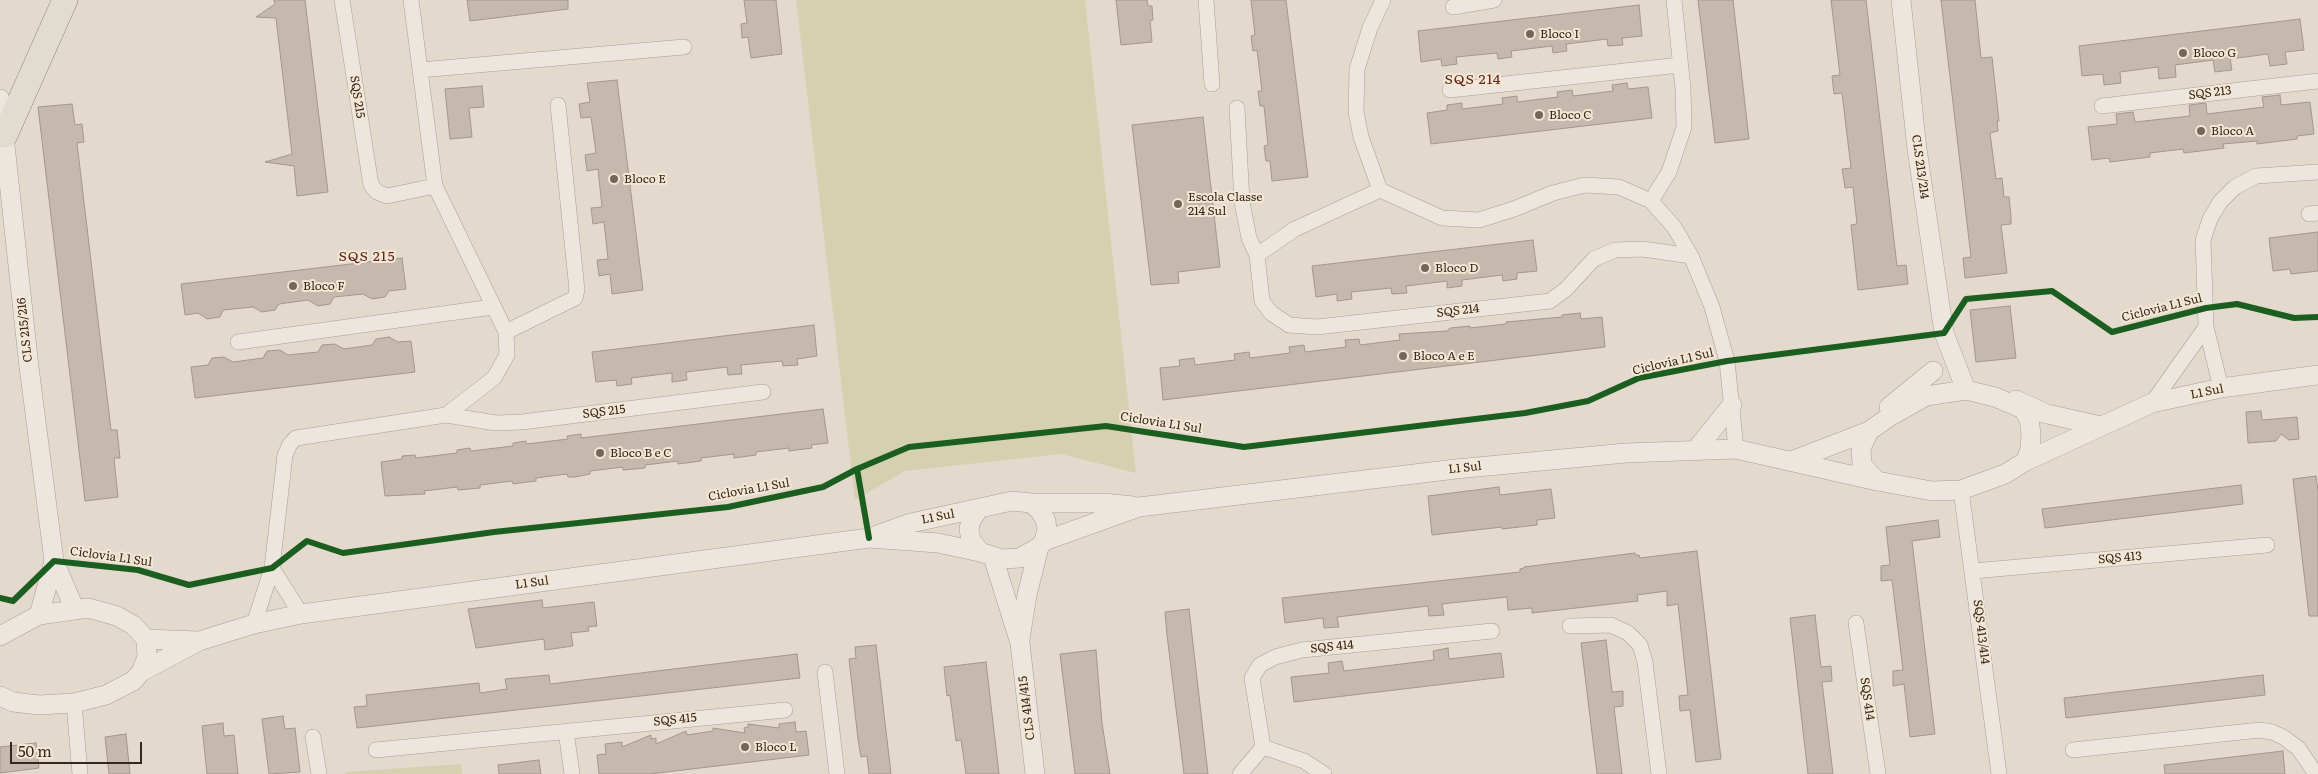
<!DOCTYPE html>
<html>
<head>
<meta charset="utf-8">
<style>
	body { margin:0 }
	#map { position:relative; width:2318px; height:774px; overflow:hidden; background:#e3dacd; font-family:Literata,serif }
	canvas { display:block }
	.scale { position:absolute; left:10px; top:742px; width:132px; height:22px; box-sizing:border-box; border:2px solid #37281f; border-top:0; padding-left:6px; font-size:15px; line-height:18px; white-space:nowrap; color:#37281f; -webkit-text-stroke:4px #f4e7d4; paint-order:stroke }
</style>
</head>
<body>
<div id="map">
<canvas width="2318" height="774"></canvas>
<div class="scale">50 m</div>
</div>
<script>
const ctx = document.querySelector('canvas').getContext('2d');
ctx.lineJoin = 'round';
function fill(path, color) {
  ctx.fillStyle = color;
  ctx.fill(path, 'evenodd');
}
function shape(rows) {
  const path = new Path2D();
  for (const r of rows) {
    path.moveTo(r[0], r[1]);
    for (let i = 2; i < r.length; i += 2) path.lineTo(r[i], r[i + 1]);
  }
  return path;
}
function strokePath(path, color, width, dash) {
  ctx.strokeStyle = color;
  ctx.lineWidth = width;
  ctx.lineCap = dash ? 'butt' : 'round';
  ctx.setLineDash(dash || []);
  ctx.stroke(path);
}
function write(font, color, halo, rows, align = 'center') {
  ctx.font = font + ' Literata,serif';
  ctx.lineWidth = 4;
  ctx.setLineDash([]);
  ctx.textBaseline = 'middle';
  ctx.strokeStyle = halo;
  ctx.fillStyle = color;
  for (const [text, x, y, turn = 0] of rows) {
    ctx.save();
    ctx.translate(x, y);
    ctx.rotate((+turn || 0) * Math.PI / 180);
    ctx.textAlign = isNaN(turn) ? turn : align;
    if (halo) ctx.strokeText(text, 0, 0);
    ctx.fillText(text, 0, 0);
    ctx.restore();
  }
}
fill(shape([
	[796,0,1085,0,1136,473,1061,454,905,471,855,500],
	[461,764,462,774,346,774,345,772]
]), '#d5d1b0');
const building = shape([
	[274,0,305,0,328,192,297,196,294,166,265,162,292,154,276,18,256,17,275,4,274,0],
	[467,0,568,0,568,9,470,21,467,0],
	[744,0,776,0,782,54,751,58,748,37,742,38,741,24,747,23,744,0],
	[1116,0,1147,0,1148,6,1152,6,1153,20,1150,21,1152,42,1121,45,1116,0],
	[1251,0,1286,0,1308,177,1272,181,1270,161,1266,161,1264,146,1268,145,1264,106,1260,106,1258,91,1262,91,1257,50,1253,51,1251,36,1255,35,1251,0],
	[1698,0,1733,0,1749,139,1715,143,1698,0],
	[1831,0,1866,0,1897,266,1906,265,1908,284,1858,290,1851,225,1857,224,1853,187,1845,188,1842,169,1851,168,1842,93,1834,94,1832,76,1840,75,1831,0],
	[1941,0,1975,0,1981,58,1992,57,1999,121,1997,121,1998,131,1990,133,1996,179,2002,178,2004,197,2009,197,2011,216,2011,224,2001,225,2007,273,1965,278,1963,258,1971,257,1941,0],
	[1639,5,1642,36,1622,38,1623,45,1608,46,1607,39,1566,44,1567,51,1553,53,1552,46,1511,51,1512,57,1498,59,1497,53,1456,57,1457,64,1442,66,1441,59,1421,62,1418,31,1639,5],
	[2300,19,2304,50,2285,52,2287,64,2270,66,2268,54,2230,59,2232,70,2215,72,2213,60,2175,65,2176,77,2159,79,2158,67,2120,72,2121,83,2104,85,2103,74,2082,76,2079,46,2300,19],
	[617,80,643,290,612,294,610,274,599,276,597,260,608,259,604,222,593,224,591,208,602,207,598,169,587,171,585,155,596,153,591,117,581,118,579,104,590,102,587,83,617,80],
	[1627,83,1628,89,1648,87,1652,118,1431,144,1427,113,1447,110,1447,105,1462,103,1462,109,1503,104,1502,98,1517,96,1517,102,1558,97,1557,92,1572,90,1573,96,1613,91,1612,85,1627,83],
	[482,86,484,107,469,108,472,137,450,139,445,89,482,86],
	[2280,95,2281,105,2310,102,2314,134,2297,136,2297,139,2257,144,2257,141,2223,144,2224,148,2184,153,2183,149,2150,153,2150,157,2110,162,2109,158,2092,160,2088,127,2117,124,2116,114,2133,112,2135,122,2190,116,2189,105,2206,103,2207,114,2264,107,2262,97,2280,95],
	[72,104,75,125,82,124,84,142,77,143,111,430,117,430,120,458,114,458,118,497,85,501,38,107,72,104],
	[1203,117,1220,267,1178,272,1179,283,1151,285,1132,125,1203,117],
	[2318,232,2318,271,2291,274,2290,269,2273,271,2269,238,2318,232],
	[1533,240,1537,271,1517,273,1517,279,1503,281,1502,275,1462,280,1462,286,1447,288,1447,281,1406,286,1407,293,1392,294,1391,288,1351,292,1352,299,1337,301,1337,294,1316,297,1312,266,1533,240],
	[402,258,406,289,389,291,385,297,372,299,363,294,334,297,330,304,318,306,308,300,279,304,275,310,262,312,253,307,223,310,220,317,207,319,198,313,185,315,181,284,402,258],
	[2010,306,2016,358,1976,362,1970,310,2010,306],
	[1580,313,1581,319,1602,317,1605,347,1163,400,1160,368,1180,366,1179,360,1194,358,1195,365,1235,360,1234,354,1249,352,1250,358,1290,353,1289,347,1304,345,1305,352,1346,347,1345,340,1359,339,1360,345,1400,340,1399,334,1447,331,1450,328,1470,326,1470,328,1506,324,1506,322,1562,317,1562,315,1580,313],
	[814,325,817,356,797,359,798,365,783,366,782,361,741,365,742,374,728,375,727,367,686,372,687,380,672,382,672,373,631,378,632,384,617,386,616,380,596,382,592,352,814,325],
	[389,337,398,342,411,341,415,372,195,398,191,367,208,365,212,358,224,357,233,362,263,358,267,351,280,350,288,355,318,352,322,345,335,344,344,349,372,345,376,339,389,337],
	[823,409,828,443,811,445,812,448,789,451,789,448,756,452,756,455,734,458,734,454,701,458,701,461,678,464,678,461,645,465,645,468,623,470,623,467,590,471,590,474,575,477,568,477,567,474,536,478,536,481,520,483,513,484,512,481,480,485,480,488,458,490,457,487,424,491,425,494,385,496,381,462,402,459,402,456,415,455,416,458,457,453,457,450,470,448,471,451,513,446,513,443,526,441,526,444,568,439,567,436,581,434,581,438,823,409],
	[2261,411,2262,420,2297,417,2299,439,2289,440,2281,434,2276,441,2248,443,2246,412,2261,411],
	[2316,476,2318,491,2318,616,2309,616,2293,479,2316,476],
	[2241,485,2243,504,2045,528,2042,509,2241,485],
	[1499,487,1500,495,1551,489,1555,518,1537,520,1537,525,1502,529,1502,527,1432,535,1428,496,1499,487],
	[1938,520,1940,537,1912,541,1935,734,1910,737,1904,684,1893,686,1893,671,1903,670,1892,580,1881,581,1881,566,1890,565,1886,527,1938,520],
	[1697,551,1721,759,1696,762,1690,710,1680,711,1679,696,1688,695,1678,604,1667,606,1667,591,1637,595,1638,601,1532,613,1532,608,1508,610,1507,597,1442,604,1444,615,1429,616,1428,606,1337,617,1339,627,1324,628,1323,618,1285,623,1282,598,1520,572,1520,569,1524,568,1524,567,1635,553,1635,555,1639,555,1640,558,1697,551],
	[542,600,543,608,594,602,597,626,588,627,589,631,571,633,573,646,545,650,544,639,476,648,468,609,542,600],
	[1189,609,1208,774,1184,774,1167,635,1165,612,1189,609],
	[1815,615,1821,667,1831,666,1832,681,1822,682,1833,774,1808,774,1790,618,1815,615],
	[1606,640,1612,692,1623,691,1623,706,1614,707,1622,774,1597,774,1581,643,1606,640],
	[876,645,891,774,869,774,867,756,861,757,858,739,849,659,856,658,855,647,876,645],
	[1448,648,1449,659,1501,653,1504,677,1294,702,1291,677,1329,673,1328,663,1342,661,1344,671,1434,660,1433,651,1448,648],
	[1096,650,1102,723,1110,774,1075,774,1060,654,1096,650],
	[797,654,800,678,357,728,354,707,367,706,366,695,479,683,480,693,507,689,505,679,549,675,550,684,797,654],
	[986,662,999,774,966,774,961,740,956,741,950,695,947,696,944,667,986,662],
	[2263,675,2265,695,2066,718,2064,698,2263,675],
	[283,716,285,729,295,728,300,772,269,774,262,719,283,716],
	[795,722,796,732,806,731,809,755,650,774,599,774,597,755,606,754,605,744,622,742,622,747,651,735,651,739,656,738,656,744,686,731,687,735,713,731,713,728,745,733,744,728,748,727,748,724,779,728,779,724,795,722],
	[223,723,224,736,234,735,238,774,207,774,202,726,223,723],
	[126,734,130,774,109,774,105,737,126,734],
	[36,743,39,768,0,773,0,747,36,743],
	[2283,751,2285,774,2165,774,2164,765,2283,751],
	[539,760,541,774,499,774,498,765,539,760]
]);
fill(building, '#c7b8ae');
strokePath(building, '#a3968d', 1);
const minor = shape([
	[342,0,371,185,377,192,387,196,435,186],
	[1206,0,1212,84],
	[1383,0,1370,28,1357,69,1356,112,1361,137,1380,190,1442,218,1479,220,1514,209,1553,193,1585,185,1619,187,1651,201,1674,227,1691,256,1712,307,1727,361,1736,449],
	[1453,7,1494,0],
	[420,70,684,47],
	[1450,90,1680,65],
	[2102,106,2318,81],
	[1237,108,1242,202,1249,238,1257,255,1262,301,1271,313,1289,325,1317,327,1550,301,1565,290,1594,259,1615,250,1643,249,1691,256],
	[1651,201,1669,172,1684,127,1683,89,1674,0],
	[2309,214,2318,213],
	[1257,255,1295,229,1380,190],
	[506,332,575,298,577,290,558,105],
	[238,342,493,307],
	[2221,388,2206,327,2203,240,2210,219,2220,202,2235,187,2256,176,2318,172],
	[2152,403,2206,327],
	[446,415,496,423,522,422,763,392],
	[1961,490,1999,774],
	[272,568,301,614],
	[1973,571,2267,545],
	[1856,623,1878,774],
	[254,624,272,568,285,455,290,444,296,438,446,415,494,378,507,355,506,332,435,186,411,0],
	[1570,626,1611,625,1628,633,1640,645,1645,662,1659,774],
	[825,672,837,774],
	[74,703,80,774],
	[566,731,572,774],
	[313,737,319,774],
	[376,750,785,710],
	[2073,750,2260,730,2272,732,2283,737,2298,748,2316,774],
	[1240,774,1263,747],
	[1324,774,1304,761,1263,747,1252,678,1260,665,1275,657,1302,650,1492,631]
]);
const tertiary = shape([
	[1901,0,1917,149,1944,333,1966,390],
	[0,99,29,367,54,561,75,610],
	[2016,400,2047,414],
	[1889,407,1933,371],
	[2034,411,2101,426],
	[1695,451,1732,405],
	[1791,461,1869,431,1889,417,1926,396,1966,390,1995,397,2023,409,2029,419,2031,434,2030,448,2026,461,2005,474,1961,490,1932,491,1877,481,1862,465,1861,448,1869,431],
	[2026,461,2152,403,2221,388,2318,375],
	[1031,503,1103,503,1133,506],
	[877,535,911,523,1012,501,1031,503,1040,511,1046,521,1047,530,1044,541,1039,547,1020,558,1002,559,980,552,971,540,969,529,971,520,979,509],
	[1044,541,1139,507,1456,469,1626,453,1736,449,1877,481],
	[993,557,1020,643,1035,774],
	[39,615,54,561],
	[0,636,39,615,88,608,117,616,133,625,146,639,147,657,141,672,133,681,106,695,74,703,39,705,13,702,0,696],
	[146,639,197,641],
	[1020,639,1027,595,1039,547],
	[141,672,199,641,254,624,301,614,869,538,938,543,980,552]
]);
const primary = shape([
	[0,128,5,135,65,0]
]);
strokePath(minor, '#a89f96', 16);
strokePath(tertiary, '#a89f96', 20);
strokePath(primary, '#8e857d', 26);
strokePath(minor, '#ece6de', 15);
strokePath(tertiary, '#ece6de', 19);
strokePath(primary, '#e2dbd0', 25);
strokePath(shape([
	[857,469,869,538],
	[0,598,13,601,54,561,138,570,189,585,272,568,307,541,343,553,494,532,728,507,823,487,857,469,909,447,1106,426,1244,447,1525,413,1588,401,1639,378,1727,361,1944,333,1966,299,2052,291,2112,332,2206,308,2237,304,2294,318,2318,317]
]), '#1b5e20', 6);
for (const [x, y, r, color] of [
	[1530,34,5,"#73665c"],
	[2183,53,5,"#73665c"],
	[1539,115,5,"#73665c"],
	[2201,131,5,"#73665c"],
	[614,179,5,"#73665c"],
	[1178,204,5,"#73665c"],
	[1425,268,5,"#73665c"],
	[293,286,5,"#73665c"],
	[1403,356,5,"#73665c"],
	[600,453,5,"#73665c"],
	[745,747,5,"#73665c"]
]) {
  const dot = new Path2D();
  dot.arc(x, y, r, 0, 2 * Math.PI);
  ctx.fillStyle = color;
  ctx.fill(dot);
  strokePath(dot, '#f4e7d4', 2);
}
write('12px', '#37281f', '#f4e7d4', [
	["Bloco I",1540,34],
	["Bloco G",2193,53],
	["Bloco C",1549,115],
	["Bloco A",2211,131],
	["Bloco E",624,179],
	["Escola Classe",1188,197],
	["214 Sul",1188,211],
	["Bloco D",1435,268],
	["Bloco F",303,286],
	["Bloco A e E",1413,356],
	["Bloco B e C",610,453],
	["Bloco L",755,747]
], 'left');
write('12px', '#37281f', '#f4e7d4', [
	["SQS 213",2210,93,-7],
	["SQS 215",357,97,81],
	["CLS 213/214",1920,167,82],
	["Ciclovia L1 Sul",2162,308,-14],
	["SQS 214",1458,311,-7],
	["CLS 215/216",25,330,-96],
	["Ciclovia L1 Sul",1673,362,-13],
	["L1 Sul",2207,392,-11],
	["SQS 215",604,412,-7],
	["Ciclovia L1 Sul",1161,423,9],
	["L1 Sul",1465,468,-6],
	["Ciclovia L1 Sul",749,490,-10],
	["L1 Sul",938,517,-11],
	["Ciclovia L1 Sul",111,557,8],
	["SQS 413",2120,558,-5],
	["L1 Sul",532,583,-8],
	["SQS 413/414",1981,632,83],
	["SQS 414",1332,647,-6],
	["SQS 414",1867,699,82],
	["CLS 414/415",1027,708,-97],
	["SQS 415",675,720,-6]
]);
ctx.letterSpacing = '1px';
write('14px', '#622620', '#f4e7d4', [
	["SQS 214",1473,80],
	["SQS 215",367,257]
]);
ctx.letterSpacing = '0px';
</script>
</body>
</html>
